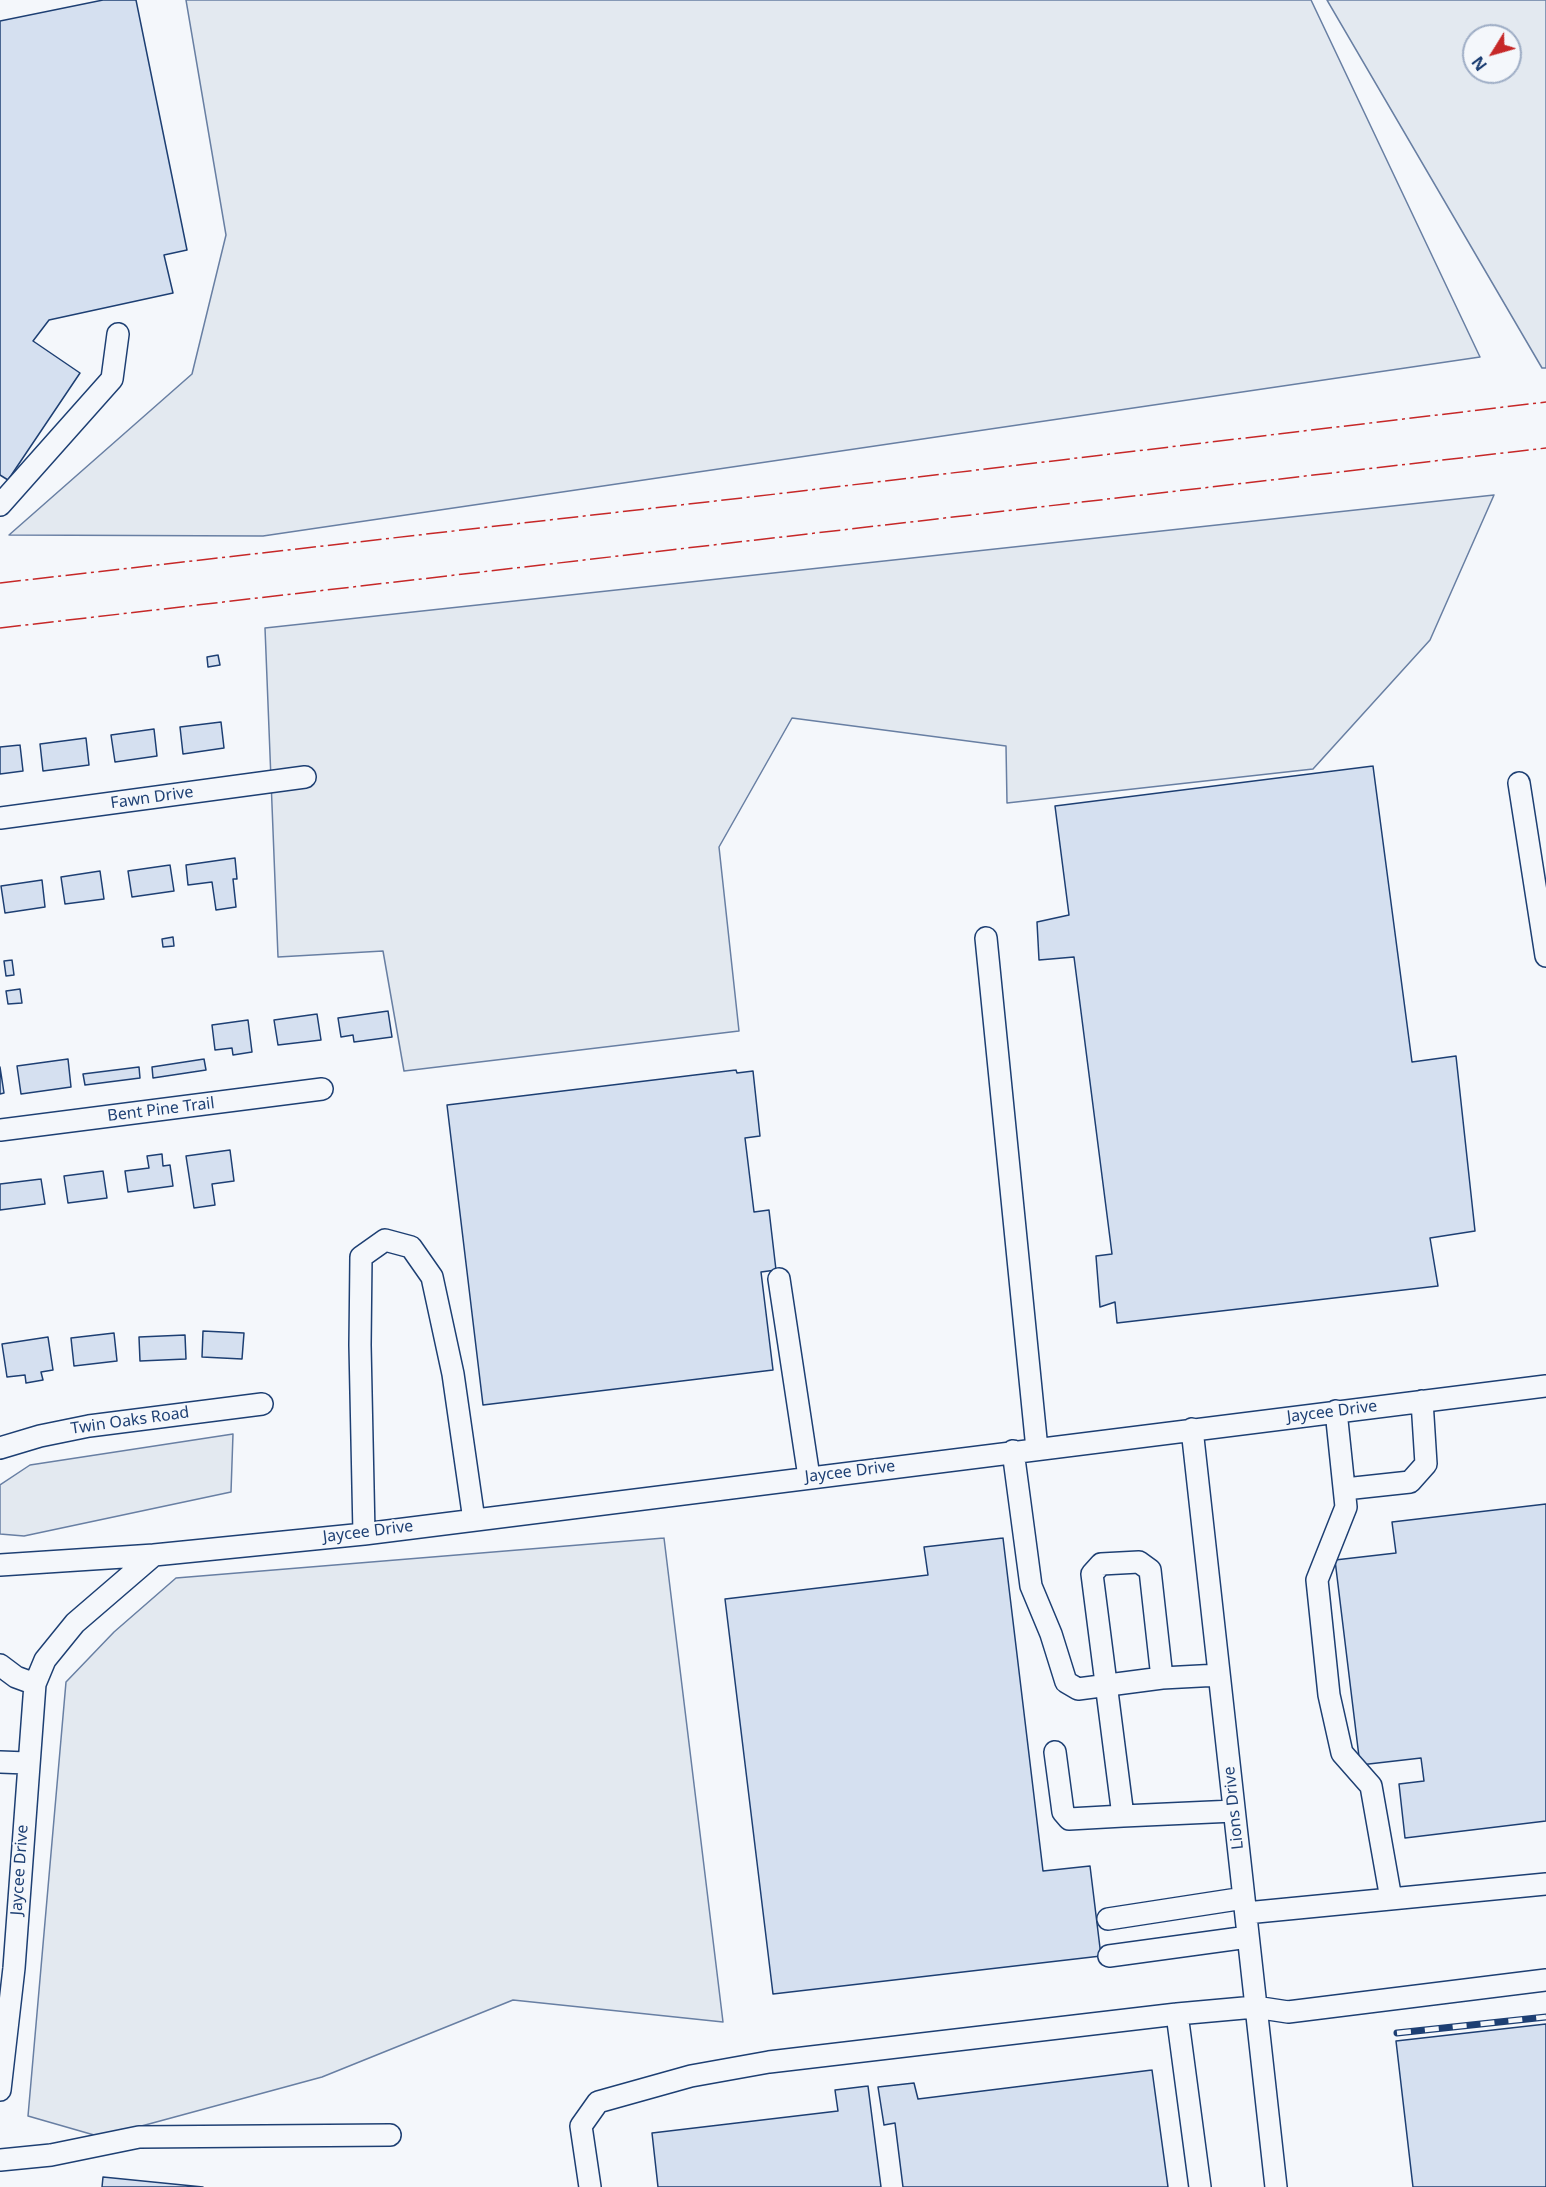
<!DOCTYPE html>
<html>
<head>
<meta charset="utf-8">
<style>
	body { margin:0 }
	#map { position:relative; width:1546px; height:2187px; overflow:hidden; background:#f4f7fb; font-family:"Noto Sans",sans-serif }
	canvas { display:block }
	.north { position:absolute; left:1462px; top:24px; width:60px; height:60px; box-sizing:border-box; background:#f4f7fb; border:2px solid #9eadc5; border-radius:50%; rotate:233deg; font-size:16px; font-weight:700; line-height:24px; text-align:center; color:#1d3f73 }
	.north::after { content:''; display:block; margin:auto; width:21px; height:27px; background:#c62828; clip-path:polygon(50% 0,100% 100%,50% 72%,0 100%) }
</style>
</head>
<body>
<div id="map">
<canvas width="1546" height="2187"></canvas>
<div class="north">N</div>
</div>
<script>
const ctx = document.querySelector('canvas').getContext('2d');
ctx.lineJoin = 'round';
function fill(path, color) {
  ctx.fillStyle = color;
  ctx.fill(path, 'evenodd');
}
function shape(rows) {
  const path = new Path2D();
  for (const r of rows) {
    path.moveTo(r[0], r[1]);
    for (let i = 2; i < r.length; i += 2) path.lineTo(r[i], r[i + 1]);
  }
  return path;
}
function strokePath(path, color, width, dash) {
  ctx.strokeStyle = color;
  ctx.lineWidth = width;
  ctx.lineCap = dash ? 'butt' : 'round';
  ctx.setLineDash(dash || []);
  ctx.stroke(path);
}
function write(font, color, halo, rows, align = 'center') {
  ctx.font = font + ' "Noto Sans",sans-serif';
  ctx.lineWidth = 4.5;
  ctx.setLineDash([]);
  ctx.textBaseline = 'middle';
  ctx.strokeStyle = halo;
  ctx.fillStyle = color;
  for (const [text, x, y, turn = 0] of rows) {
    ctx.save();
    ctx.translate(x, y);
    ctx.rotate((+turn || 0) * Math.PI / 180);
    ctx.textAlign = isNaN(turn) ? turn : align;
    if (halo) ctx.strokeText(text, 0, 0);
    ctx.fillText(text, 0, 0);
    ctx.restore();
  }
}
const green = shape([
	[186,0,1311,0,1480,357,263,536,9,535,192,374,226,235,186,0],
	[1327,0,1546,0,1546,368,1542,368,1327,0],
	[1474,36,1510,36,1510,72,1474,72,1474,36],
	[1494,495,1430,640,1313,769,1007,803,1006,746,792,718,719,847,739,1031,404,1071,383,951,278,957,265,628,1494,495],
	[233,1434,231,1492,24,1536,0,1534,0,1485,30,1465,233,1434],
	[664,1538,723,2022,513,2000,322,2077,101,2137,28,2116,66,1682,114,1632,176,1578,664,1538]
]);
fill(green, '#e3e9f0');
strokePath(green, '#687fa3', 1.5);
const building = shape([
	[103,0,136,0,187,250,164,255,173,293,49,320,33,341,80,373,8,480,0,475,0,21,103,0],
	[218,655,220,665,208,667,207,657,218,655],
	[221,722,224,748,183,754,180,727,221,722],
	[154,729,157,756,115,762,111,735,154,729],
	[86,738,89,765,43,771,40,744,86,738],
	[20,745,23,771,0,774,0,747,20,745],
	[1373,766,1412,1062,1456,1056,1475,1231,1430,1238,1438,1286,1117,1323,1115,1302,1100,1307,1096,1256,1112,1254,1074,957,1039,960,1037,922,1069,915,1055,806,1373,766],
	[235,858,237,879,233,879,236,907,216,910,212,882,188,885,186,865,235,858],
	[170,865,174,891,132,897,128,871,170,865],
	[100,871,104,899,65,904,61,877,100,871],
	[42,880,45,907,5,913,1,886,42,880],
	[173,937,174,946,163,947,162,939,173,937],
	[12,960,14,975,6,976,4,961,12,960],
	[20,989,22,1003,8,1004,6,991,20,989],
	[388,1011,392,1037,354,1042,353,1035,341,1037,338,1018,388,1011],
	[317,1014,321,1040,278,1045,274,1020,317,1014],
	[248,1020,252,1052,233,1055,232,1048,215,1050,212,1025,248,1020],
	[68,1059,71,1087,21,1094,17,1066,68,1059],
	[204,1059,206,1070,153,1078,152,1067,204,1059],
	[0,1067,4,1093,0,1094,0,1067],
	[139,1067,140,1078,85,1085,83,1074,139,1067],
	[736,1070,737,1073,753,1071,760,1136,745,1138,754,1212,769,1210,776,1270,761,1272,773,1370,483,1405,447,1105,736,1070],
	[230,1150,234,1181,212,1184,215,1205,194,1208,186,1156,230,1150],
	[162,1154,163,1166,170,1165,173,1186,128,1192,125,1171,149,1168,147,1156,162,1154],
	[103,1171,107,1198,68,1203,64,1176,103,1171],
	[41,1179,45,1204,0,1210,0,1184,41,1179],
	[203,1331,244,1333,242,1359,202,1357,203,1331],
	[114,1333,117,1361,74,1366,71,1338,114,1333],
	[185,1335,186,1359,140,1361,139,1337,185,1335],
	[48,1337,53,1370,41,1372,43,1380,26,1383,25,1375,7,1377,2,1344,48,1337],
	[1546,1504,1546,1821,1405,1838,1399,1784,1424,1781,1421,1758,1360,1765,1335,1560,1396,1553,1392,1522,1546,1504],
	[1003,1538,1043,1871,1090,1866,1101,1956,773,1994,725,1599,928,1575,924,1547,1003,1538],
	[1546,2024,1546,2187,1413,2187,1396,2041,1546,2024],
	[1152,2070,1168,2187,903,2187,895,2123,884,2125,878,2087,914,2083,918,2099,1152,2070],
	[868,2086,881,2187,658,2187,652,2133,838,2111,835,2090,868,2086],
	[103,2177,203,2187,102,2187,103,2177]
]);
fill(building, '#d5e0f0');
strokePath(building, '#1d3f73', 1.5);
const minor = shape([
	[0,505,112,379,118,334],
	[1519,783,1546,956],
	[0,818,305,777],
	[986,938,1037,1449],
	[0,1130,322,1089],
	[779,1279,809,1477],
	[1336,1411,1346,1507,1317,1580,1329,1695,1342,1753,1371,1786,1391,1899],
	[1192,1429,1276,2187],
	[0,1448,40,1436,89,1426,262,1404],
	[1013,1451,1031,1586,1051,1634,1066,1682,1078,1689,1162,1678],
	[1345,1489,1410,1482,1426,1464,1422,1401],
	[364,1534,360,1345,361,1257,385,1240,411,1247,432,1277,453,1374,474,1520],
	[0,1565,154,1555],
	[0,1665,16,1677,35,1684],
	[1219,1675,1162,1678,1150,1570,1139,1562,1101,1564,1092,1574,1123,1816,1234,1811],
	[1055,1752,1063,1812,1069,1819,1123,1816],
	[0,1762,27,1763],
	[1246,1913,1546,1884],
	[1108,1919,1244,1898],
	[1109,1956,1248,1937],
	[1177,2014,1200,2187],
	[0,2090,14,1968,35,1684,45,1660,75,1623,154,1555,364,1534,1546,1386],
	[0,2160,51,2155,139,2137,390,2135],
	[590,2187,581,2126,598,2102,691,2076,769,2062,1177,2014,1255,2007,1288,2012,1546,1980]
]);
strokePath(minor, '#1d3f73', 24);
strokePath(minor, '#f4f7fb', 21);
const rail = shape([
	[1397,2033,1546,2017]
]);
strokePath(rail, '#1d3f73', 7);
strokePath(rail, '#f4f7fb', 4.5, [14]);
strokePath(shape([
	[0,583,776,494,1546,402],
	[0,628,1546,448]
]), '#c62828', 1.5, [21, 4.5, 3, 4.5]);
write('16px', '#1d3f73', '#f4f7fb', [
	["Fawn Drive",152,798,-8],
	["Bent Pine Trail",161,1110,-7],
	["Jaycee Drive",1332,1412,-7],
	["Twin Oaks Road",130,1421,-8],
	["Jaycee Drive",850,1472,-7],
	["Jaycee Drive",368,1532,-7],
	["Lions Drive",1234,1808,-96],
	["Jaycee Drive",20,1870,-86]
]);
</script>
</body>
</html>
